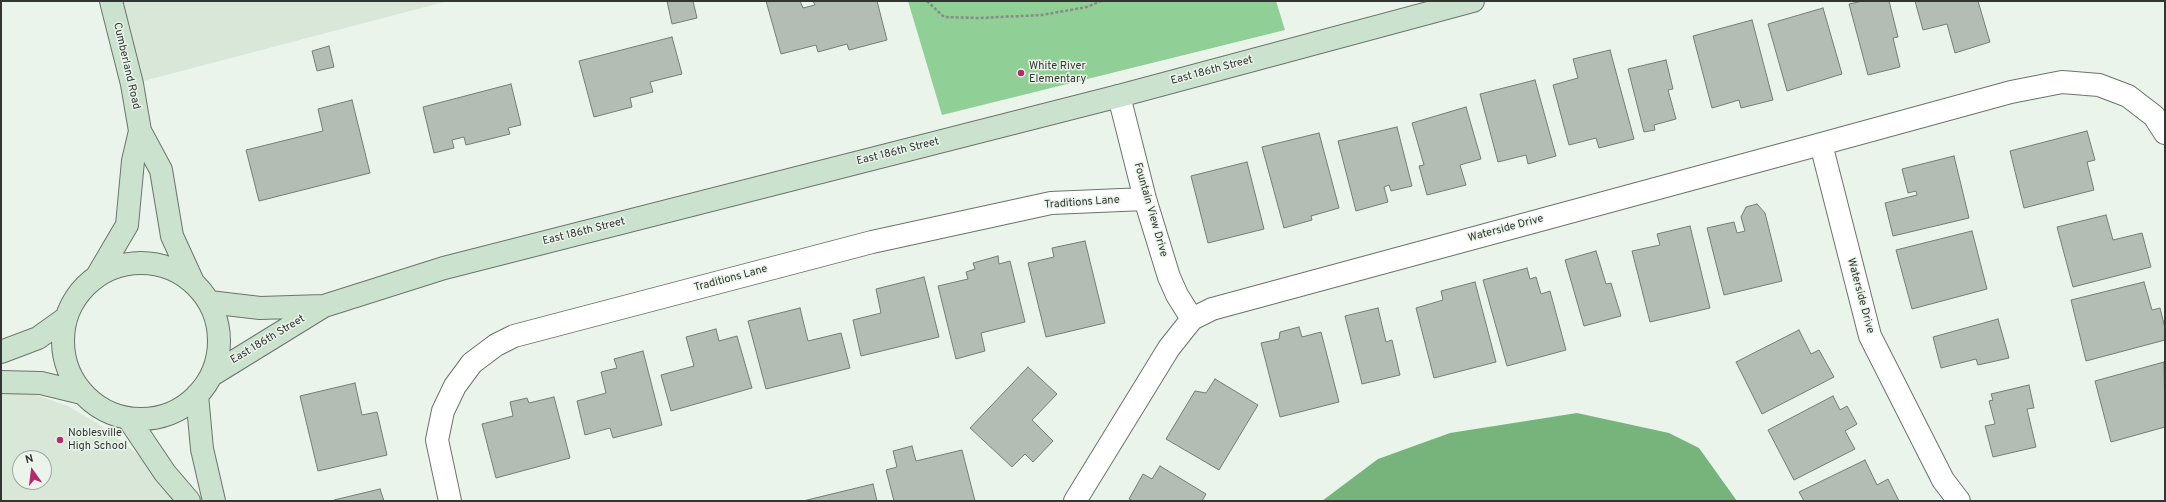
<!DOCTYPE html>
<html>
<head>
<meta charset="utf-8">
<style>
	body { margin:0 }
	#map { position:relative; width:2166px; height:502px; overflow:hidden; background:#eaf4ea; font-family:Overpass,sans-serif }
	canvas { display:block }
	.frame { position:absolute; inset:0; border:2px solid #323532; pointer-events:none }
	.north { position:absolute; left:12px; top:450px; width:40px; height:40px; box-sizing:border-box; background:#eaf4ea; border:1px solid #a0a8a0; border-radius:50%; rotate:346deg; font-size:11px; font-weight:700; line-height:16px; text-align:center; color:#323532 }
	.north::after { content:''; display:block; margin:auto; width:14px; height:18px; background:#b32b6c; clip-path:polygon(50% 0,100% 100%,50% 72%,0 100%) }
</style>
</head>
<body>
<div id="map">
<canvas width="2166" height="502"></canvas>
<div class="frame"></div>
<div class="north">N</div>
</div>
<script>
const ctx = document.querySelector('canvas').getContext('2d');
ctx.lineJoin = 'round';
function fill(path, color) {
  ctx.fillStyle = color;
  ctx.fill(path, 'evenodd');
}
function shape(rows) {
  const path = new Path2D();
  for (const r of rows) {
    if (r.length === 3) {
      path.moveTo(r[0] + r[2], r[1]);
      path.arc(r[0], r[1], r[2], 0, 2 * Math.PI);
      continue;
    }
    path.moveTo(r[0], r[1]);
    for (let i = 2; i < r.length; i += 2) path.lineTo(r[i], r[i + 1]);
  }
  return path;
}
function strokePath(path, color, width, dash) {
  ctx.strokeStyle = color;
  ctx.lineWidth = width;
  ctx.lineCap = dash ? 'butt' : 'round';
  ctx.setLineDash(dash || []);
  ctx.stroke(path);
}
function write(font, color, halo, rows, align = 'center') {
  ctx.font = font + ' Overpass,sans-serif';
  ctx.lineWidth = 3;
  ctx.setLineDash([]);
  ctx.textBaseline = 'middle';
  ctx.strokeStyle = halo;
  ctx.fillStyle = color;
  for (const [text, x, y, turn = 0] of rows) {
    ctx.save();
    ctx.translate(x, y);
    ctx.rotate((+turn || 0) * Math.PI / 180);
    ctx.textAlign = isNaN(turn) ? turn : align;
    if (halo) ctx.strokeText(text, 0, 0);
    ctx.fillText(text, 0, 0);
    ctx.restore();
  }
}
fill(shape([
	[111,1,448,1,132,84],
	[1,393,33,394,68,406,97,423,140,456,173,501,1,501],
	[20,458,44,458,44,482,20,482]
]), '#d9e7d9');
fill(shape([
	[908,1,1276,1,1285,30,942,115]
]), '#90cf95');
fill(shape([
	[1577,413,1669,433,1699,448,1737,501,1322,501,1378,459,1450,433]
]), '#76b47c');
const building = shape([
	[667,1,693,1,697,18,672,24,667,1],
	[766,1,800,1,803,8,815,5,813,1,877,1,887,40,849,50,847,44,818,52,816,45,781,54,766,1],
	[1863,1,1889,1,1898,37,1893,38,1900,67,1868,75,1849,4,1863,1],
	[1915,1,1978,1,1990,42,1955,53,1947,24,1923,30,1915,1],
	[1823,8,1842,74,1787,91,1768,24,1823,8],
	[1752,20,1773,100,1741,108,1739,100,1712,108,1693,36,1752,20],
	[672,37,682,74,650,82,653,92,630,98,632,107,594,117,579,61,672,37],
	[329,46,334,67,317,71,312,51,329,46],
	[1610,50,1634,139,1599,148,1596,138,1569,145,1553,85,1578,78,1573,59,1610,50],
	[1666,60,1673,89,1668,90,1676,119,1654,125,1655,130,1644,132,1628,69,1666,60],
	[1535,80,1556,156,1528,164,1526,155,1498,162,1480,94,1535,80],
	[511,84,521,125,508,128,510,134,466,145,464,137,452,140,454,148,434,153,423,107,511,84],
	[352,100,370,173,259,201,246,150,323,131,318,109,352,100],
	[1466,107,1481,159,1460,165,1466,185,1427,195,1419,166,1424,165,1412,123,1466,107],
	[1397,127,1412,186,1391,191,1389,185,1384,187,1388,202,1356,211,1338,141,1397,127],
	[2087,131,2095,160,2087,162,2094,190,2024,208,2010,151,2087,131],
	[1319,133,1339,208,1311,216,1312,220,1284,228,1262,147,1319,133],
	[1954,156,1969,218,1893,236,1885,203,1917,195,1916,191,1908,193,1902,169,1954,156],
	[1247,162,1264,229,1208,243,1191,176,1247,162],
	[1757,204,1765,213,1782,281,1724,295,1707,228,1734,222,1737,233,1745,231,1741,217,1746,207,1757,204],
	[2106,215,2113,240,2142,233,2151,267,2073,287,2057,227,2106,215],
	[1690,226,1710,308,1650,322,1632,251,1660,245,1657,234,1690,226],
	[1972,231,1987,289,1912,309,1896,250,1972,231],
	[1085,241,1105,323,1046,337,1028,263,1054,257,1052,248,1085,241],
	[1596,251,1606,284,1611,283,1621,316,1584,326,1565,260,1596,251],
	[998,256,999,264,1010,261,1025,322,981,333,985,351,956,359,938,286,968,279,966,272,975,269,973,263,998,256],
	[1527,268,1530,279,1536,277,1541,294,1550,291,1566,350,1507,366,1483,280,1527,268],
	[924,277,939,337,861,356,853,320,881,313,876,289,924,277],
	[1475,282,1496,362,1434,378,1416,308,1443,300,1441,291,1475,282],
	[2144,282,2152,310,2160,308,2165,328,2165,340,2086,361,2071,300,2144,282],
	[800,308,808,341,841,333,850,368,766,389,748,321,800,308],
	[1378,308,1386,342,1392,340,1400,375,1362,384,1345,316,1378,308],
	[1998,319,2009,358,1978,365,1976,359,1941,368,1933,337,1998,319],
	[1299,327,1302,337,1321,332,1339,402,1280,417,1261,343,1279,339,1280,332,1299,327],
	[716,329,719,341,737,336,752,388,671,411,661,375,694,366,686,337,716,329],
	[1799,330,1811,354,1819,350,1834,377,1762,414,1736,362,1799,330],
	[643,351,662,425,613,438,610,428,585,435,577,401,606,393,601,372,617,368,614,359,643,351],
	[2164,362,2165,427,2111,442,2095,381,2164,362],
	[1028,367,1057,394,1032,420,1053,441,1033,462,1025,454,1012,467,970,428,1028,367],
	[1215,379,1258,405,1219,470,1166,439,1195,391,1206,393,1215,379],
	[355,383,362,415,377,412,387,455,318,471,300,396,355,383],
	[2029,385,2034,408,2027,409,2036,447,1993,457,1985,426,1995,424,1989,401,1993,400,1991,394,2029,385],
	[1833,396,1840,410,1847,406,1857,424,1845,431,1855,449,1794,480,1768,430,1833,396],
	[554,397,570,458,496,478,482,424,513,416,510,402,527,398,529,403,554,397],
	[912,446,916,461,962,450,975,501,894,501,886,470,897,467,893,451,912,446],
	[1865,460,1877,485,1888,479,1899,501,1804,501,1799,492,1865,460],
	[1160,466,1206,494,1202,501,1133,501,1129,499,1143,474,1152,479,1160,466],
	[873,484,877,501,803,501,873,484],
	[380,489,384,501,335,501,334,500,380,489]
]);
fill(building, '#b4bdb4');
strokePath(building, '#757d75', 1);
const street = shape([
	[1119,96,1145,199,1169,277,1177,295,1192,319],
	[450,501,437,440,443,411,455,386,472,363,496,345,514,336,872,242,1051,203,1145,199],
	[1075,501,1169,348,1192,319,1212,309,1821,144],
	[1959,501,1943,480,1870,336,1821,144,2011,92,2062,82,2099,85,2128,96,2154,116,2165,133]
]);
const secondary = shape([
	[111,1,132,84,140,131,161,170,172,236,193,282],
	[141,341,78],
	[97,276,127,225,133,161,140,131],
	[209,302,260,308,323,306],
	[1,352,38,338,66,318],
	[212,375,324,306,444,268,1119,96,1473,1],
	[1,382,41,383,82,393],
	[197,395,202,449,214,501],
	[128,418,165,473,189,501]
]);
strokePath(street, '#6b746c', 24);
strokePath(secondary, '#6b746c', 24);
strokePath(shape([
	[927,1,944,17,980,18,1042,15,1087,7,1101,1]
]), '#868c86', 2.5, [3, 2]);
strokePath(street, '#fff', 22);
strokePath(secondary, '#cbe3ce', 22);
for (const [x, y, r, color] of [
	[1021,73,4,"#b32b6c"],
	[60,440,4,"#b32b6c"]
]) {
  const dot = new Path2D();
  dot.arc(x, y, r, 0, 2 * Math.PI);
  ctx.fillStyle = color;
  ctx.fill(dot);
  strokePath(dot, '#eaf4ea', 1.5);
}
write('11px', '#323532', '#eaf4ea', [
	["Cumberland Road",126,66,77],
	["East 186th Street",1212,71,-15],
	["East 186th Street",898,152,-14],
	["Traditions Lane",1082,203,-4],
	["Fountain View Drive",1150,210,74],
	["Waterside Drive",1506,229,-15],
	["East 186th Street",584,232,-14],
	["Traditions Lane",731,279,-15],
	["Waterside Drive",1860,296,75],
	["East 186th Street",268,340,-31]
]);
write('11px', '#323532', '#eaf4ea', [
	["White River",1029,67],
	["Elementary",1029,80],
	["Noblesville",68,434],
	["High School",68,447]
], 'left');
</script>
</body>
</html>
